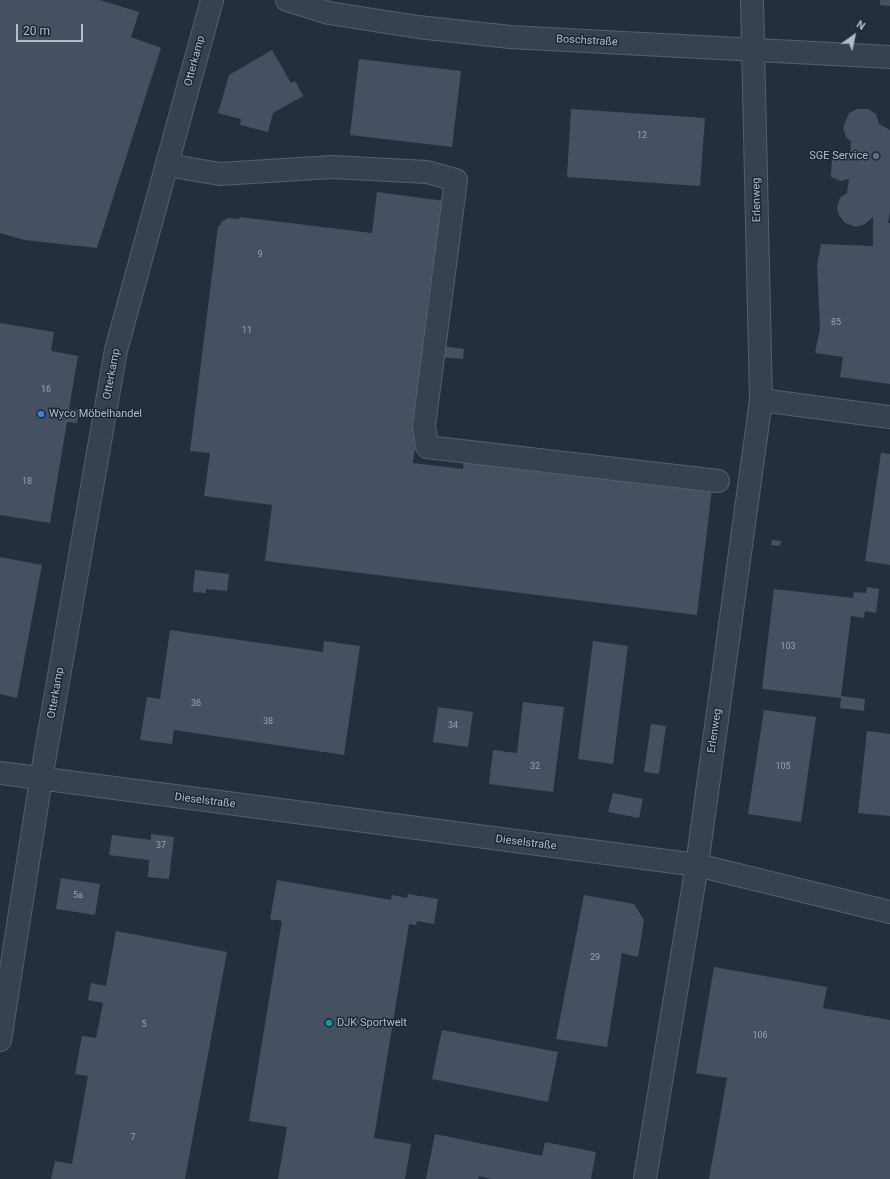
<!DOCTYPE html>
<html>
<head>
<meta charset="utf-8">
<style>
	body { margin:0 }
	#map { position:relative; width:890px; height:1179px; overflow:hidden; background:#242f3e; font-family:Roboto,sans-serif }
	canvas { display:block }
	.north { position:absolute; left:834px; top:16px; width:40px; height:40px; -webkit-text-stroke:3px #1d2633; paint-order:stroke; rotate:33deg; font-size:11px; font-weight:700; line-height:16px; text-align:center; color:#b4bcc9 }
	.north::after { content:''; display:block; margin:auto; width:14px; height:18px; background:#b4bcc9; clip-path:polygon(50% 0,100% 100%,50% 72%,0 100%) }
	.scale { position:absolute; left:16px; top:24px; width:67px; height:18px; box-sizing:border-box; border:2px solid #b4bcc9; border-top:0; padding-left:5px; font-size:12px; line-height:14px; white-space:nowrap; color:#b4bcc9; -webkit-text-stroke:3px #1d2633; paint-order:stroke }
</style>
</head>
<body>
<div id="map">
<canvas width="890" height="1179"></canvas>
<div class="north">N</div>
<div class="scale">20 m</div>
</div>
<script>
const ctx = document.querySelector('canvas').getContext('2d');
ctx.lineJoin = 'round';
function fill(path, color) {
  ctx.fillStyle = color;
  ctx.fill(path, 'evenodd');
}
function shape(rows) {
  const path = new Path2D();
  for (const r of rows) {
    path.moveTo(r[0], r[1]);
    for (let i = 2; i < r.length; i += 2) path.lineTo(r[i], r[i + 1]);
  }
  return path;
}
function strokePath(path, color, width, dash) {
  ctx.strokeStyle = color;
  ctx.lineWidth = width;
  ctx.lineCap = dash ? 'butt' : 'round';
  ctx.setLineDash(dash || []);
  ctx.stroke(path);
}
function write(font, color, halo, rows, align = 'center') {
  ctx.font = font + ' Roboto,sans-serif';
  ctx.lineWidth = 3;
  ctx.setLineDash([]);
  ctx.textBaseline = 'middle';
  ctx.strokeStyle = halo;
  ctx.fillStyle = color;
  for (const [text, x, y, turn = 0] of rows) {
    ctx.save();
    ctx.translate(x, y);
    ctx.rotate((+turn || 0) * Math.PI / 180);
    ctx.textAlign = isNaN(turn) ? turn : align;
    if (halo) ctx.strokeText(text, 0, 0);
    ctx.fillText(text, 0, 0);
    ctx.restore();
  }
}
fill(shape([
	[0,0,100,0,139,12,131,37,161,48,97,248,24,240,0,233],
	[880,0,890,0,890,6,880,5],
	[272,50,291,83,295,81,303,96,273,113,268,132,240,125,241,119,218,113,229,75],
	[359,59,461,71,452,147,350,135],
	[571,109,705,118,700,186,567,177],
	[857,109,868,109,876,114,879,124,890,130,890,210,888,223,890,223,890,384,840,377,843,357,815,353,820,329,817,265,821,244,873,246,873,217,865,224,856,227,845,223,839,215,837,208,840,198,847,193,849,179,841,181,831,177,832,157,837,152,845,153,850,158,851,141,846,137,843,128,849,113],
	[377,192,445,201,413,463,463,469,464,458,712,489,697,615,265,561,272,505,204,496,210,453,190,451,218,226,220,226,221,222,228,218,239,219,240,217,372,233],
	[0,323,54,332,51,351,78,356,69,409,79,410,77,423,67,422,50,523,0,515],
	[443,346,464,349,463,359,442,357],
	[881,453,890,454,890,565,865,561],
	[772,540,781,541,780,546,771,545],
	[0,557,42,565,17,698,0,694],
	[195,570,229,574,227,591,206,589,206,593,193,592],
	[867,587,879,589,876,613,865,611,864,618,851,616,841,696,865,699,864,711,840,708,841,698,762,689,774,589,853,598,854,592,866,593],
	[170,630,323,652,324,641,360,646,344,755,174,730,172,744,140,740,147,697,160,699],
	[593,641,628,646,613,764,578,759],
	[523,702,564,707,553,792,489,784,493,750,517,753],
	[438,707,473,712,468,747,433,742],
	[764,710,816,717,801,822,748,814],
	[651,724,666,726,659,774,644,772],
	[867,731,890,734,890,816,858,813],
	[613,793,643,799,639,818,608,812],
	[151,834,174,837,169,879,148,877,149,860,109,855,112,835,151,840],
	[61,878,100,884,95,915,56,909],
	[277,880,391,900,392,895,407,898,408,894,438,899,434,924,417,921,416,925,409,924,374,1138,411,1144,405,1179,278,1179,287,1127,249,1121,282,921,270,919],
	[584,895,634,904,644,920,638,957,622,953,607,1047,556,1039],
	[116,931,227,952,185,1179,51,1179,55,1161,72,1164,88,1076,75,1074,82,1036,96,1038,103,1003,88,1000,91,983,106,986],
	[714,967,827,987,823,1008,890,1020,890,1179,709,1179,727,1078,696,1073],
	[442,1030,558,1052,548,1102,432,1079],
	[435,1134,542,1156,545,1142,596,1152,591,1179,492,1179,479,1176,478,1179,426,1179]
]), '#455162');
const minor = shape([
	[287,0,329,13,418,27,510,37,890,57],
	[167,165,220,174,332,167,427,172,456,180,424,426,427,447,718,481],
	[761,400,890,417],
	[0,773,697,865,890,912],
	[0,1040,41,779,116,350,212,0],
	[645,1179,697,865,761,400,752,0]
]);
strokePath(minor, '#565f6c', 24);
strokePath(minor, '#38414e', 22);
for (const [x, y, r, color] of [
	[876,156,4,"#5c6f8a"],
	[41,414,4,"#3f7fe0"],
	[329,1023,4,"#0f9aa8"]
]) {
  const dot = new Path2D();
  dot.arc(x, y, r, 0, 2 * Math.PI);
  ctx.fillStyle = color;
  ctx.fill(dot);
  strokePath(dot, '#1d2633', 1.5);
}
write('9px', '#98a1af', null, [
	["12",642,136],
	["9",260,255],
	["85",836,323],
	["11",247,331],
	["16",46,390],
	["18",27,482],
	["103",788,647],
	["36",196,704],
	["38",268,722],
	["34",453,726],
	["32",535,767],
	["105",783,767],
	["37",161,846],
	["5a",78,896],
	["29",595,958],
	["5",144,1025],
	["106",760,1036],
	["7",133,1138]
]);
write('11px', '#b4bcc9', '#1d2633', [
	["Boschstraße",587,41,3],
	["Otterkamp",195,61,-75],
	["Erlenweg",757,200,-91],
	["Otterkamp",112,374,-79],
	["Otterkamp",56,693,-80],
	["Erlenweg",715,731,-82],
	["Dieselstraße",205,801,7],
	["Dieselstraße",526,843,7]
]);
write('11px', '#b4bcc9', '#1d2633', [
	["SGE Service",868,156,"right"],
	["Wyco Möbelhandel",49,414],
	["DJK Sportwelt",337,1023]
], 'left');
</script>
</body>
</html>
